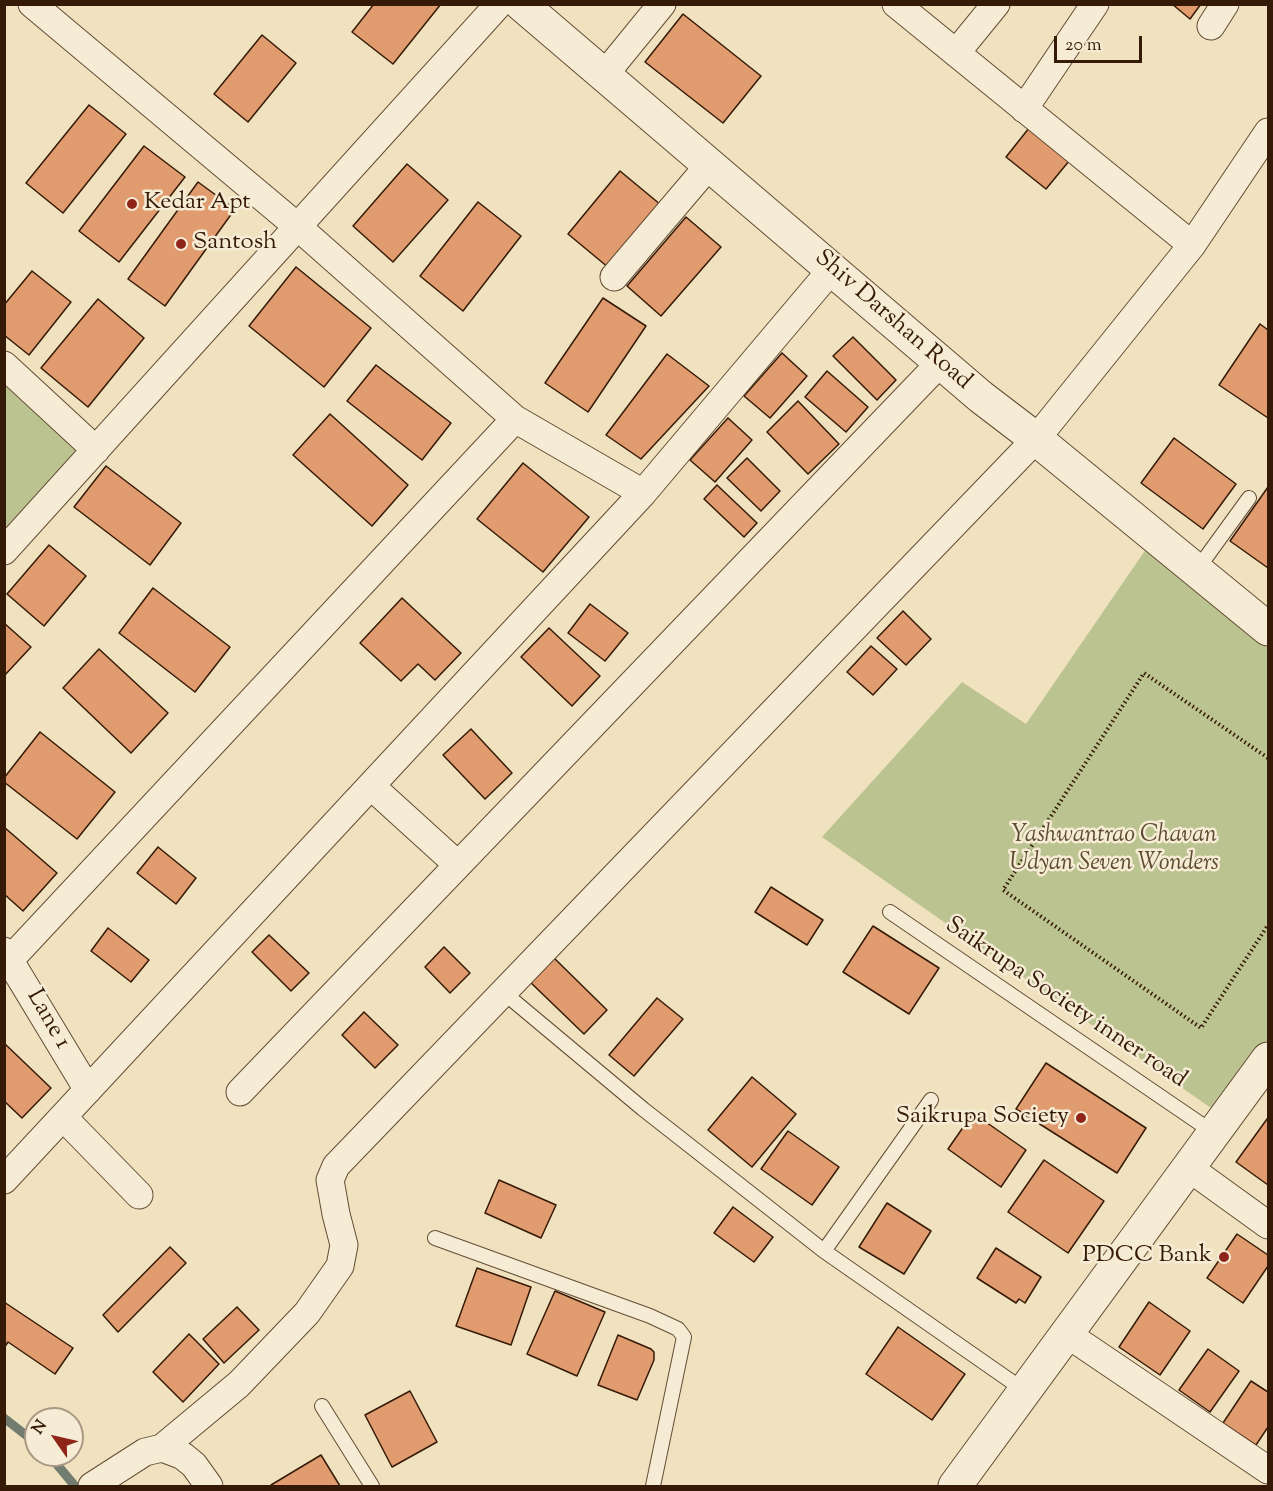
<!DOCTYPE html>
<html>
<head>
<meta charset="utf-8">
<style>
	body { margin:0 }
	#map { position:relative; width:1273px; height:1491px; overflow:hidden; background:#f1e2bf; font-family:"Sorts Mill Goudy",serif }
	canvas { display:block }
	.frame { position:absolute; inset:0; border:6px solid #351a07; pointer-events:none }
	.north { position:absolute; left:24px; top:1407px; width:60px; height:60px; box-sizing:border-box; background:#f6ecd5; border:2px solid #a99883; border-radius:50%; rotate:304deg; font-size:16px; font-weight:700; line-height:24px; text-align:center; color:#351a07 }
	.north::after { content:''; display:block; margin:auto; width:21px; height:27px; background:#8f2418; clip-path:polygon(50% 0,100% 100%,50% 72%,0 100%) }
	.scale { position:absolute; left:1054px; top:36px; width:88px; height:27px; box-sizing:border-box; border:3px solid #351a07; border-top:0; padding-left:8px; font-size:18px; line-height:21px; white-space:nowrap; color:#351a07; -webkit-text-stroke:4px #f6ecd5; paint-order:stroke }
</style>
</head>
<body>
<div id="map">
<canvas width="1273" height="1491"></canvas>
<div class="frame"></div>
<div class="north">N</div>
<div class="scale">20 m</div>
</div>
<script>
const ctx = document.querySelector('canvas').getContext('2d');
ctx.lineJoin = 'round';
function fill(path, color) {
  ctx.fillStyle = color;
  ctx.fill(path, 'evenodd');
}
function shape(rows) {
  const path = new Path2D();
  for (const r of rows) {
    path.moveTo(r[0], r[1]);
    for (let i = 2; i < r.length; i += 2) path.lineTo(r[i], r[i + 1]);
  }
  return path;
}
function strokePath(path, color, width, dash) {
  ctx.strokeStyle = color;
  ctx.lineWidth = width;
  ctx.lineCap = dash ? 'butt' : 'round';
  ctx.setLineDash(dash || []);
  ctx.stroke(path);
}
function write(font, color, halo, rows, align = 'center') {
  ctx.font = font + ' "Sorts Mill Goudy",serif';
  ctx.lineWidth = 5;
  ctx.setLineDash([]);
  ctx.textBaseline = 'middle';
  ctx.strokeStyle = halo;
  ctx.fillStyle = color;
  for (const [text, x, y, turn = 0] of rows) {
    ctx.save();
    ctx.translate(x, y);
    ctx.rotate((+turn || 0) * Math.PI / 180);
    ctx.textAlign = isNaN(turn) ? turn : align;
    if (halo) ctx.strokeText(text, 0, 0);
    ctx.fillText(text, 0, 0);
    ctx.restore();
  }
}
fill(shape([
	[5,365,96,450,5,551],
	[1155,536,1268,629,1268,1052,1221,1115,822,837,962,682,1026,724]
]), '#bbc391');
strokePath(shape([
	[4,1418,36,1443],
	[49,1455,75,1486]
]), '#727c6f', 9);
const building = shape([
	[374,4,441,4,393,64,352,32,374,4],
	[1172,4,1201,4,1190,19,1172,4],
	[683,14,761,76,723,123,645,62,683,14],
	[262,35,296,63,248,122,214,94,262,35],
	[89,105,126,134,63,213,26,183,89,105],
	[1033,123,1074,155,1046,189,1006,157,1033,123],
	[144,146,185,177,119,262,79,231,144,146],
	[407,164,448,200,393,262,353,226,407,164],
	[620,171,661,205,609,268,568,234,620,171],
	[198,182,235,209,165,306,128,279,198,182],
	[478,202,521,236,463,311,420,276,478,202],
	[686,217,721,247,661,316,627,286,686,217],
	[296,267,371,328,324,387,249,326,296,267],
	[32,271,71,302,29,355,4,335,4,305,32,271],
	[603,298,646,326,588,412,545,383,603,298],
	[98,299,144,338,88,407,41,368,98,299],
	[1260,324,1268,330,1268,418,1219,385,1260,324],
	[853,337,896,380,877,400,833,356,853,337],
	[782,353,807,376,770,418,744,396,782,353],
	[667,354,709,386,641,459,606,435,667,354],
	[376,365,451,423,422,460,347,401,376,365],
	[827,371,868,407,846,432,805,397,827,371],
	[798,401,839,444,808,474,767,432,798,401],
	[330,414,408,485,372,526,293,455,330,414],
	[728,418,752,440,715,482,690,460,728,418],
	[1174,438,1236,484,1203,529,1141,483,1174,438],
	[747,458,780,491,761,511,727,478,747,458],
	[523,463,589,517,543,572,477,519,523,463],
	[106,466,181,523,150,565,74,507,106,466],
	[717,485,757,523,744,537,704,499,717,485],
	[1268,487,1268,568,1230,541,1268,487],
	[49,545,86,576,44,626,7,594,49,545],
	[153,588,230,647,195,692,119,633,153,588],
	[402,598,461,653,435,680,418,664,401,681,360,643,402,598],
	[590,604,628,633,605,661,568,633,590,604],
	[903,611,931,639,906,665,877,638,903,611],
	[4,623,31,647,4,676,4,623],
	[549,628,600,676,572,706,521,657,549,628],
	[871,646,897,669,873,695,847,672,871,646],
	[99,649,168,713,131,753,63,688,99,649],
	[471,729,512,773,485,799,443,755,471,729],
	[40,732,115,792,77,839,4,782,4,778,40,732],
	[4,827,57,873,23,911,4,894,4,827],
	[158,847,196,878,176,904,137,873,158,847],
	[771,887,823,920,807,945,755,912,771,887],
	[873,926,939,968,909,1014,843,972,873,926],
	[108,928,149,960,131,982,91,951,108,928],
	[269,935,309,973,291,991,252,952,269,935],
	[444,947,470,973,450,993,425,967,444,947],
	[552,956,607,1010,584,1034,528,980,552,956],
	[657,998,683,1019,634,1076,609,1055,657,998],
	[364,1012,398,1045,375,1068,342,1035,364,1012],
	[4,1043,51,1088,22,1118,4,1101,4,1043],
	[1046,1063,1146,1128,1117,1173,1016,1109,1046,1063],
	[752,1077,796,1114,752,1167,708,1130,752,1077],
	[973,1113,1026,1150,1001,1187,948,1149,973,1113],
	[1267,1119,1268,1121,1268,1185,1236,1162,1267,1119],
	[788,1131,839,1167,812,1205,761,1169,788,1131],
	[1044,1160,1104,1201,1068,1253,1008,1212,1044,1160],
	[499,1180,556,1205,541,1238,485,1213,499,1180],
	[887,1203,931,1231,904,1274,859,1247,887,1203],
	[733,1207,773,1237,754,1262,714,1233,733,1207],
	[1237,1234,1268,1255,1268,1266,1243,1303,1207,1278,1237,1234],
	[170,1247,186,1263,118,1332,103,1315,170,1247],
	[996,1248,1041,1277,1025,1303,1019,1299,1016,1303,977,1278,996,1248],
	[477,1268,531,1287,511,1345,456,1326,477,1268],
	[555,1291,605,1312,577,1376,527,1354,555,1291],
	[4,1302,73,1348,55,1374,8,1342,4,1348,4,1302],
	[1149,1302,1190,1331,1160,1375,1119,1347,1149,1302],
	[237,1307,259,1330,224,1363,203,1339,237,1307],
	[898,1327,965,1374,932,1420,866,1374,898,1327],
	[189,1334,219,1364,183,1402,153,1372,189,1334],
	[618,1335,651,1349,654,1352,654,1360,637,1400,598,1385,618,1335],
	[1208,1349,1239,1371,1210,1412,1179,1390,1208,1349],
	[1251,1381,1268,1392,1268,1427,1256,1445,1223,1423,1251,1381],
	[410,1391,437,1442,392,1467,365,1415,410,1391],
	[321,1455,340,1486,273,1486,271,1485,321,1455]
]);
fill(building, '#e09b6f');
strokePath(building, '#351a07', 1.5);
const service = shape([
	[1196,571,1249,498],
	[890,912,1214,1133],
	[503,992,643,1109,824,1251,1025,1391],
	[435,1238,650,1316,678,1329,684,1337,653,1486],
	[824,1251,931,1100],
	[322,1406,372,1486]
]);
const minor = shape([
	[32,4,298,227,515,419,643,493,832,269],
	[896,4,1192,245],
	[1211,26,1225,4],
	[956,53,996,4],
	[605,74,662,4],
	[1024,109,1095,4],
	[614,277,710,164],
	[4,365,96,450],
	[4,551,499,4],
	[371,786,458,865],
	[4,951,88,1090],
	[4,966,515,419],
	[240,1092,941,362],
	[63,1117,139,1195],
	[1189,1168,1268,1225],
	[4,1180,643,493],
	[1067,1334,1268,1470],
	[162,1448,239,1384,307,1313,340,1266,344,1245,336,1214,330,1180,336,1166,1036,439,1192,245,1268,132],
	[92,1486,145,1452,162,1448,183,1456,194,1465,209,1486]
]);
const tertiary = shape([
	[521,4,981,397,1036,439,1268,629],
	[955,1486,1268,1059]
]);
strokePath(service, '#644c35', 16);
strokePath(minor, '#644c35', 29);
strokePath(tertiary, '#644c35', 35);
strokePath(shape([
	[1268,758,1144,673,1003,890,1201,1028,1268,925]
]), '#351a07', 4, [1.5, 3]);
strokePath(service, '#f6ecd5', 14);
strokePath(minor, '#f6ecd5', 27);
strokePath(tertiary, '#f6ecd5', 33);
for (const [x, y, r, color] of [
	[132,204,6,"#8f2418"],
	[181,244,6,"#8f2418"],
	[1081,1118,6,"#8f2418"],
	[1224,1257,6,"#8f2418"]
]) {
  const dot = new Path2D();
  dot.arc(x, y, r, 0, 2 * Math.PI);
  ctx.fillStyle = color;
  ctx.fill(dot);
  strokePath(dot, '#f6ecd5', 2);
}
write('24px', '#351a07', '#f6ecd5', [
	["Kedar Apt",144,204],
	["Santosh",193,244],
	["Saikrupa Society",1069,1118,"right"],
	["PDCC Bank",1212,1257,"right"]
], 'left');
write('24px', '#351a07', '#f6ecd5', [
	["Shiv Darshan Road",892,321,41],
	["Saikrupa Society inner road",1065,1004,34],
	["Lane 1",47,1020,60]
]);
write('italic 24px', '#5d4d30', '#f6ecd5', [
	["Yashwantrao Chavan",1114,837],
	["Udyan Seven Wonders",1114,865]
]);
</script>
</body>
</html>
